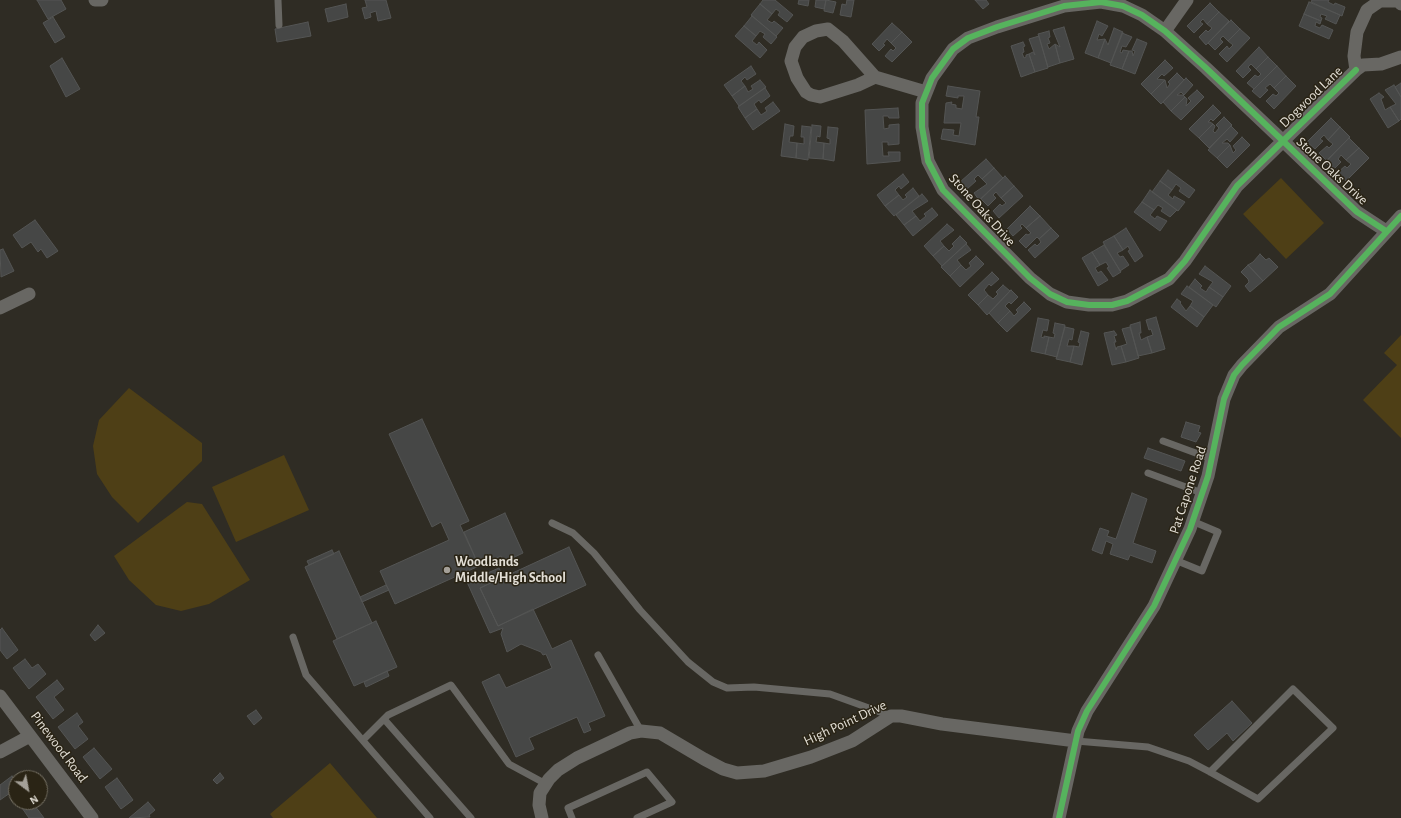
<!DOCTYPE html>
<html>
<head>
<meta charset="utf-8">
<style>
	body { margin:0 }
	#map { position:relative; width:1401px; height:818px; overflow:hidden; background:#2f2c24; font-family:"Alegreya Sans",sans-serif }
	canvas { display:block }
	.north { position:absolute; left:8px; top:770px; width:40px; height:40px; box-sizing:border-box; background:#2a2415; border:1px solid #746f62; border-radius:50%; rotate:148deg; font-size:11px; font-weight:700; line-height:16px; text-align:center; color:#e3dfd6 }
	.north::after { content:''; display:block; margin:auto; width:14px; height:18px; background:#a4a098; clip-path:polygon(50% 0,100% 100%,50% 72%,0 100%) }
</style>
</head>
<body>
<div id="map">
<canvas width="1401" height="818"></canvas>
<div class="north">N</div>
</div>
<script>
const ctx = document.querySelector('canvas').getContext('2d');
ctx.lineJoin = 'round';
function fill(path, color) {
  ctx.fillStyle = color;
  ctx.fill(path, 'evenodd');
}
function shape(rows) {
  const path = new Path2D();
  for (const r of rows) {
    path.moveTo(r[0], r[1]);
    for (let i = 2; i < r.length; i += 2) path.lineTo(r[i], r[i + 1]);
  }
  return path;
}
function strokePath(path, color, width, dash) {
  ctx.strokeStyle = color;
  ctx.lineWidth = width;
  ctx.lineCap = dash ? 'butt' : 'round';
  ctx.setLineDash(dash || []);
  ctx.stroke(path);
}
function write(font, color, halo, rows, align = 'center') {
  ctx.font = font + ' "Alegreya Sans",sans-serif';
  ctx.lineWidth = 3;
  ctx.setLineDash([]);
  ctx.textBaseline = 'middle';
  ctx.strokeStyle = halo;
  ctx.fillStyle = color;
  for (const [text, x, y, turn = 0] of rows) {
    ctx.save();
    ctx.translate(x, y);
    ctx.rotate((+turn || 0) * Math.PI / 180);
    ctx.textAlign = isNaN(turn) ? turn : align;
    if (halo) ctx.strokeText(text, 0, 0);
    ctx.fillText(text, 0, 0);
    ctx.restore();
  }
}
fill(shape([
	[1281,178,1324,223,1286,259,1243,214],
	[1401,335,1401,438,1363,400,1397,365,1384,353],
	[129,388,202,443,202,461,138,523,112,497,97,474,93,446,99,420],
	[284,455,309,510,236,542,212,487],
	[187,502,202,504,250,580,209,604,181,611,156,605,129,580,114,556],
	[330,763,377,818,273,818,270,814]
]), '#4e3f16');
const building = shape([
	[37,0,61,0,66,9,48,19,37,0],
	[365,0,386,0,391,18,378,21,376,11,370,13,371,17,365,19,362,8,367,7,365,0],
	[763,0,775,0,793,15,787,22,778,15,780,12,776,9,772,14,760,4,763,0],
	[799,0,809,0,808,6,798,4,799,0],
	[816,0,826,0,824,9,815,7,816,0],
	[826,0,836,2,833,13,824,11,826,0],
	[847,0,854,0,851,17,840,15,842,4,846,5,847,0],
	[975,0,986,0,989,4,983,9,975,0],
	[1312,0,1329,0,1328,2,1334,5,1335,3,1345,7,1342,16,1311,2,1312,0],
	[1309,2,1340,15,1336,24,1325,19,1327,16,1321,14,1320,17,1322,18,1321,21,1304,14,1309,2],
	[1210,3,1219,12,1207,24,1203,19,1200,22,1203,24,1194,33,1187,26,1210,3],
	[346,4,348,17,328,22,325,9,346,4],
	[760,4,772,14,767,20,772,23,774,21,783,28,776,36,751,15,760,4],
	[1219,12,1229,21,1206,45,1199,37,1206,30,1208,32,1212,28,1207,24,1219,12],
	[1304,14,1321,21,1320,24,1316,22,1315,26,1320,28,1322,25,1333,30,1329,39,1299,26,1304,14],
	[752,16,777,37,771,44,763,37,765,34,760,31,756,36,744,26,752,16],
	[53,17,65,37,55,43,43,23,53,17],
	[1231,20,1240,29,1228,41,1223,36,1220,39,1223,42,1215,50,1208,43,1231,20],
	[1097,21,1108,26,1102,36,1099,34,1097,40,1105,39,1098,58,1085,53,1097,21],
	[308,22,311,36,277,42,275,29,308,22],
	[892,23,902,32,891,43,887,39,883,44,885,45,879,51,872,44,892,23],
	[744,26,756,36,752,41,757,45,759,42,767,50,760,58,735,36,744,26],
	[1064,27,1074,59,1060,63,1055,44,1060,47,1053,30,1064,27],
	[1114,28,1123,32,1111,63,1098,58,1105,39,1108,45,1114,28],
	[1240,29,1250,38,1227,62,1219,54,1227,46,1229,49,1233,45,1228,41,1240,29],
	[1049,31,1050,37,1048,38,1050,43,1047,44,1049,49,1055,44,1060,63,1048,67,1038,34,1049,31],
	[902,32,912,42,892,62,885,56,891,49,893,51,896,48,891,43,902,32],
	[1122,33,1132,37,1126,47,1122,46,1120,52,1122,53,1123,50,1129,51,1122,69,1110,65,1122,33],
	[1039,36,1048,68,1035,72,1029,54,1033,52,1035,55,1029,39,1039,36],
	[1137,39,1147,43,1135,74,1122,69,1129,51,1132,51,1133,56,1135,51,1132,50,1137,39],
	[1023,42,1025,46,1023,47,1024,52,1022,53,1024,58,1026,57,1026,55,1029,54,1035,72,1021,77,1011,46,1023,42],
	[1259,47,1268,57,1256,69,1251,64,1248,67,1251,70,1243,78,1236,71,1259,47],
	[1268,57,1277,66,1254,89,1247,83,1255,75,1258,77,1261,74,1256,69,1268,57],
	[62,58,80,89,66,97,50,66,62,58],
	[1165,60,1173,68,1164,76,1162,74,1157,79,1165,80,1151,94,1141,84,1165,60],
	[751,66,756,74,747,80,745,77,741,81,745,86,732,96,724,85,751,66],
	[1277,66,1286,76,1274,88,1270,84,1265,88,1268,90,1260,98,1252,91,1277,66],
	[1177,73,1184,80,1161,104,1151,94,1165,80,1167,88,1170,84,1168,82,1177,73],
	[1286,76,1296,86,1274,109,1266,101,1273,94,1276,96,1279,93,1274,88,1286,76],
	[1186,78,1193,85,1184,95,1181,92,1177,95,1183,95,1185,97,1171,111,1163,102,1186,78],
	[760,80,766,87,739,106,732,96,745,86,748,92,753,89,751,86,760,80],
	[1401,83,1401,97,1395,87,1401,83],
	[1394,85,1401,97,1401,119,1399,121,1390,107,1396,104,1385,90,1394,85],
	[948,86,980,91,976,117,979,117,975,145,941,139,943,129,954,130,953,135,959,136,961,123,944,123,946,103,952,102,951,104,956,105,956,108,962,109,964,96,958,96,958,98,946,96,948,86],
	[765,88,770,96,761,103,759,100,754,104,757,109,745,118,738,107,765,88],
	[1197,90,1204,97,1181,120,1171,111,1185,97,1187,99,1186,106,1191,101,1188,98,1197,90],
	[1379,93,1384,97,1381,99,1385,110,1390,107,1399,121,1388,128,1370,99,1379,93],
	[773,102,780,111,753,130,745,118,757,109,761,115,767,111,765,108,773,102],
	[1213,105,1221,113,1213,121,1211,119,1208,122,1210,122,1213,124,1199,138,1189,129,1213,105],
	[898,108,899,118,889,118,888,116,883,116,884,129,889,128,889,125,899,124,899,144,888,145,888,142,882,142,883,156,889,156,888,152,900,152,900,161,867,164,865,110,898,108],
	[1224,117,1232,125,1209,148,1199,138,1213,124,1215,126,1213,131,1215,133,1219,128,1216,125,1224,117],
	[1331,118,1340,127,1328,140,1324,135,1320,139,1323,141,1315,149,1307,142,1331,118],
	[785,124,794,126,793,136,790,136,789,142,797,143,796,158,781,156,785,124],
	[812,125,821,126,820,137,817,136,816,142,824,143,823,159,809,158,812,125],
	[802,126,811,127,808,160,796,158,797,143,804,144,804,137,801,137,802,126],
	[1231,126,1238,133,1230,142,1227,139,1222,143,1228,143,1230,145,1217,158,1208,150,1231,126],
	[828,127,838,128,834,161,823,159,824,143,830,144,830,139,827,138,828,127],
	[1340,127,1350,137,1327,161,1319,153,1327,146,1329,148,1333,144,1328,140,1340,127],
	[1242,137,1250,145,1227,168,1217,158,1230,145,1233,153,1236,150,1233,146,1242,137],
	[1349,138,1359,148,1346,160,1341,155,1338,159,1341,162,1333,170,1325,162,1349,138],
	[1359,148,1369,158,1346,181,1337,173,1345,166,1347,168,1351,164,1346,160,1359,148],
	[986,159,994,168,982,179,978,175,974,179,976,181,967,189,960,182,986,159],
	[994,168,1003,178,979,200,974,193,987,184,982,179,994,168],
	[1168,170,1195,190,1189,198,1179,191,1181,188,1176,184,1172,190,1160,181,1168,170],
	[903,174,909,182,901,189,899,186,895,190,899,195,885,206,877,195,903,174],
	[1005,176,1014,186,1001,198,996,192,993,195,996,198,988,206,981,199,1005,176],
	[1160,181,1172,190,1168,195,1173,199,1174,196,1185,202,1178,211,1152,192,1160,181],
	[1014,186,1023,196,999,218,993,211,1000,204,1002,206,1006,203,1001,198,1014,186],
	[913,188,919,196,894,216,885,206,899,195,903,200,907,197,905,195,913,188],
	[1150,190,1177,210,1170,217,1161,211,1163,208,1158,205,1154,210,1142,202,1150,190],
	[922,194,928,201,912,211,916,216,904,225,896,215,922,194],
	[1142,202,1154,210,1150,215,1155,219,1157,216,1167,221,1160,231,1134,212,1142,202],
	[1030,206,1040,216,1026,228,1022,224,1020,226,1022,228,1013,236,1007,229,1030,206],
	[932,208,938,215,913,236,904,225,916,216,920,221,926,216,924,214,932,208],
	[1040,216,1051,228,1039,239,1037,237,1026,248,1019,241,1026,234,1028,235,1031,233,1026,228,1040,216],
	[35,220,58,251,47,258,41,249,38,252,31,242,22,248,13,235,35,220],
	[947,224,954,230,940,241,944,246,933,256,924,246,947,224],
	[1051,228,1059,236,1035,258,1028,250,1035,244,1037,246,1041,242,1039,239,1051,228],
	[1126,228,1143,256,1135,262,1128,251,1130,250,1128,246,1123,250,1114,236,1126,228],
	[960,236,967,243,942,266,933,256,944,246,949,251,954,246,952,244,960,236],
	[1114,236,1123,250,1117,253,1120,257,1123,256,1129,265,1120,271,1103,242,1114,236],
	[966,244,971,250,957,260,961,265,950,276,941,267,966,244],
	[1104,245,1121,272,1113,277,1107,268,1109,267,1106,262,1100,265,1092,252,1104,245],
	[3,249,14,271,1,277,0,250,3,249],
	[1092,252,1100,265,1095,268,1098,273,1101,271,1108,280,1098,286,1082,258,1092,252],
	[1260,254,1266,260,1269,258,1278,267,1263,281,1248,265,1253,262,1260,254],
	[976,256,984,264,960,287,950,276,961,265,966,270,971,266,969,263,976,256],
	[1248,265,1263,281,1250,292,1245,286,1249,282,1248,279,1241,272,1248,265],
	[1205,266,1231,286,1223,297,1209,287,1213,282,1199,274,1205,266],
	[992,272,999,279,991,286,989,284,984,290,988,295,978,305,968,295,992,272],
	[1195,279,1202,286,1200,288,1206,292,1209,287,1223,297,1216,307,1189,287,1195,279],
	[1003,285,1010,291,987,315,978,305,988,295,993,299,998,294,996,292,1003,285],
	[1187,286,1213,305,1204,317,1190,306,1193,301,1181,294,1187,286],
	[1011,290,1018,297,1011,304,1009,302,1005,306,1010,311,998,323,989,313,1011,290],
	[1177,299,1181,302,1180,303,1186,311,1190,306,1204,317,1197,327,1171,307,1177,299],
	[1024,302,1031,309,1007,332,998,323,1010,311,1014,316,1018,312,1016,310,1024,302],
	[1156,317,1165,349,1152,353,1147,337,1153,335,1151,329,1149,330,1146,320,1156,317],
	[1038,318,1049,320,1047,331,1043,330,1041,337,1044,338,1044,336,1049,337,1045,354,1031,351,1038,318],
	[1140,322,1141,333,1139,333,1141,340,1147,337,1152,353,1138,356,1130,325,1140,322],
	[1055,323,1065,325,1057,357,1045,354,1049,337,1054,338,1055,334,1053,333,1055,323],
	[1065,327,1074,329,1072,340,1069,339,1067,346,1074,346,1070,362,1056,359,1065,327],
	[1130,327,1139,358,1126,362,1121,346,1127,344,1122,329,1130,327],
	[1081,331,1089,333,1082,365,1070,362,1074,346,1079,347,1080,343,1078,342,1081,331],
	[1114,331,1117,335,1114,336,1116,342,1114,342,1116,350,1117,347,1121,346,1126,362,1112,365,1104,333,1114,331],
	[422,419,469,521,460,525,479,566,395,604,380,571,449,540,441,522,432,527,389,434,422,419],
	[1186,422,1200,426,1198,432,1201,433,1196,442,1181,437,1186,422],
	[1148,448,1185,461,1181,471,1144,458,1148,448],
	[1132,493,1147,499,1133,543,1156,551,1152,563,1130,555,1128,560,1110,554,1113,544,1106,541,1102,554,1092,550,1100,528,1109,531,1107,536,1116,539,1132,493],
	[505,513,523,553,504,562,501,556,479,566,464,532,505,513],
	[569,547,586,585,498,626,480,588,569,547],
	[332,550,334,554,309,565,307,561,332,550],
	[339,551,372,623,337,639,305,567,339,551],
	[499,568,503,577,480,588,498,626,533,609,552,649,571,640,605,716,588,723,591,730,584,733,577,717,529,738,534,749,516,757,482,682,499,674,506,688,552,668,546,654,543,655,541,652,521,644,507,652,501,634,503,628,490,633,467,582,499,568],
	[386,585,389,590,362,602,360,597,386,585],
	[376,621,397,667,354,686,333,641,376,621],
	[98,625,105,633,95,641,90,635,98,625],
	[2,628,18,650,7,659,0,650,0,630,2,628],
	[25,659,32,668,38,664,46,674,29,689,13,668,25,659],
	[387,671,389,676,366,687,364,682,387,671],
	[57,680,64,689,54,697,64,710,53,719,36,697,57,680],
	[1232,701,1252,723,1233,741,1227,733,1208,750,1194,735,1232,701],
	[256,710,262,718,254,725,247,716,256,710],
	[77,713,83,722,78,726,88,739,75,749,58,727,77,713],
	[94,748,112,769,100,779,83,757,94,748],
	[220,773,224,778,217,784,213,780,220,773],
	[12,776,16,781,16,801,10,793,0,800,0,785,12,776],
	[117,778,133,800,121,809,105,787,117,778],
	[17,802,31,802,22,808,17,802],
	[32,802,44,818,29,818,22,808,32,802],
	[148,802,155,810,149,815,150,817,129,818,148,802]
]);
fill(building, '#464746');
strokePath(building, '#545554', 1);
strokePath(shape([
	[278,0,279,25],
	[1163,441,1212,459],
	[1148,473,1202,493],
	[552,523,573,533,594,553,640,610,688,662,713,682,727,688,754,687,830,694,891,716],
	[1175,560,1202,571,1218,532,1192,521],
	[293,637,306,675,430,818],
	[598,655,641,731],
	[384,719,471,818],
	[363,740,388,715,451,685,509,764,546,784],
	[1076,741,1148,747,1189,761,1210,772,1258,799,1333,728,1293,689,1210,772],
	[572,818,568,808,647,772,672,802,637,818]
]), '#686763', 7);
strokePath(shape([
	[95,0,102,0],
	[1401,4,1398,1,1380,1,1367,10,1357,32,1354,56,1356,70,1363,65,1381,64,1401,57],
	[828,29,843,41,875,77,858,85,820,97,811,95,806,92,797,78,791,61,795,47,803,37,816,31,828,29],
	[1165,31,1187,0],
	[1356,70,1283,141,1237,186,1185,261,1169,279,1127,301,1112,305,1089,305,1067,302,1050,294,1030,278,943,190,928,161,922,127,922,103,932,78,953,49,968,38,997,27,1064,6,1101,2,1123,6,1142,15,1165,31,1206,68,1283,141,1357,212,1386,231],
	[875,77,926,92],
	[0,308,29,294],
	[0,696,92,818],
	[0,752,30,736],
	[542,818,539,805,540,793,549,779,558,770,577,758,630,733,641,731,660,733,704,759,723,769,737,773,764,771,811,757,852,741,891,716,901,716,942,724,1076,741],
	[1059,818,1078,731,1087,711,1154,606,1190,529,1208,476,1224,399,1234,375,1242,365,1279,327,1330,294,1401,216]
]), '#686763', 13);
strokePath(shape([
	[1356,70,1283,141,1237,186,1185,261,1169,279,1127,301,1112,305,1089,305,1067,302,1050,294,1030,278,943,190,928,161,922,127,922,103,932,78,953,49,968,38,997,27,1064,6,1101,2,1123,6,1142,15,1165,31,1206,68,1283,141,1357,212,1386,231],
	[1059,818,1078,731,1087,711,1154,606,1190,529,1208,476,1224,399,1234,375,1242,365,1279,327,1330,294,1401,216]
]), '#56b35d', 6);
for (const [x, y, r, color] of [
	[447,570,4,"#a4a098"]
]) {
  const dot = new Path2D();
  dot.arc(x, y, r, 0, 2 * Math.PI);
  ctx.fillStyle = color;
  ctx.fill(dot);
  strokePath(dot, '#2a2415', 1.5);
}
write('14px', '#e3dfd6', '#2a2415', [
	["Dogwood Lane",1311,97,-44],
	["Stone Oaks Drive",1332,171,43],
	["Stone Oaks Drive",982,210,48],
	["Pat Capone Road",1188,490,-72],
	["High Point Drive",845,723,-25],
	["Pinewood Road",59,747,53]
]);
write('bold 14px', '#e3dfd6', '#2a2415', [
	["Woodlands",455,562],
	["Middle/High School",455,578]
], 'left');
</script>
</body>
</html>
